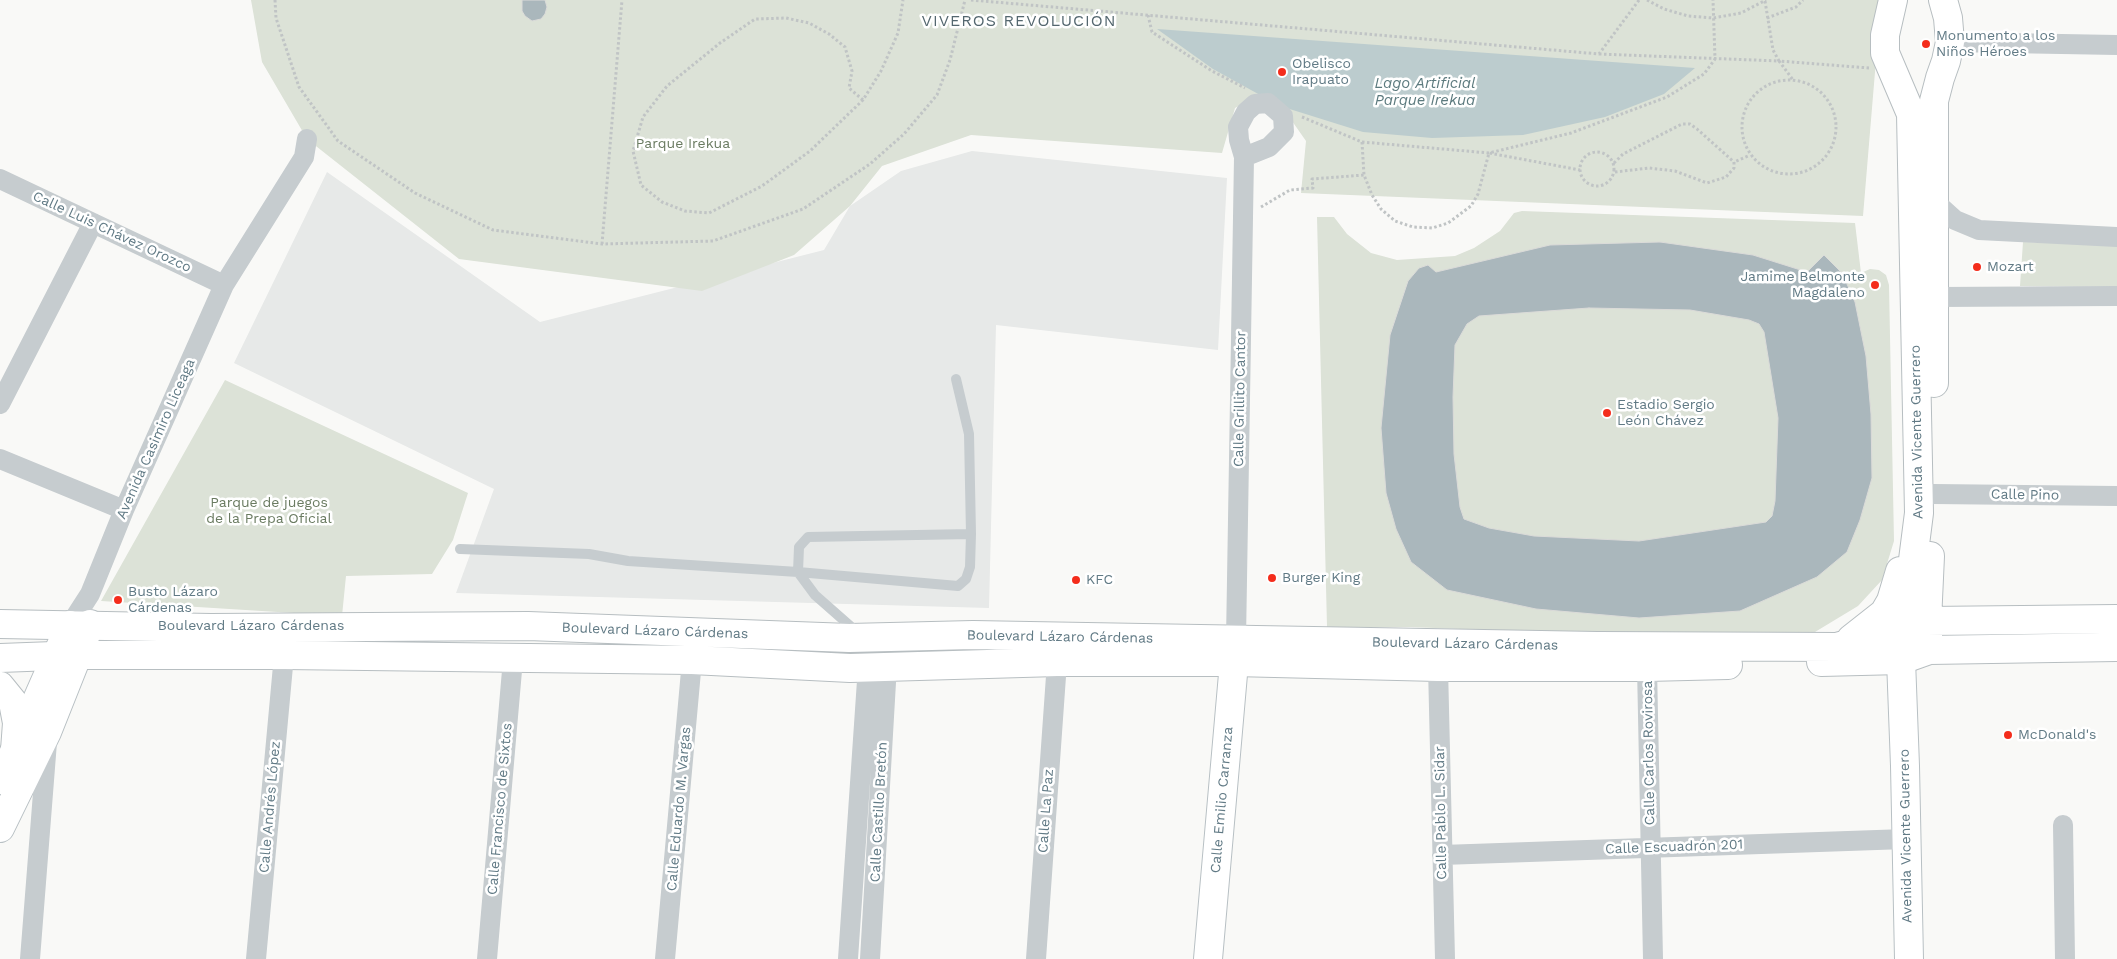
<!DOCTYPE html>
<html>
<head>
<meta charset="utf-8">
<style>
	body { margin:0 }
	canvas { display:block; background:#f9f9f7 }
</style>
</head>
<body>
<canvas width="2117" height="959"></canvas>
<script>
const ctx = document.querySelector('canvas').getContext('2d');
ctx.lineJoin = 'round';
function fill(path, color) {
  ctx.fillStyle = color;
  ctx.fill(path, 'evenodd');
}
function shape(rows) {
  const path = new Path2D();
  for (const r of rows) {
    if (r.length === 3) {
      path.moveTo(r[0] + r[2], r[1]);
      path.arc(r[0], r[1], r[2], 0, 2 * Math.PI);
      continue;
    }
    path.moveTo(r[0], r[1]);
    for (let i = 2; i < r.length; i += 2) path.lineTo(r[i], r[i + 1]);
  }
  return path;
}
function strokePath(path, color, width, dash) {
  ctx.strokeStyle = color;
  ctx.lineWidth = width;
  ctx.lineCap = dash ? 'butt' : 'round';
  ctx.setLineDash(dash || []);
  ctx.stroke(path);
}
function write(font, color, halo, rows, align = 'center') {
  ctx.font = font + ' "Work Sans",sans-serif';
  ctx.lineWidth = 5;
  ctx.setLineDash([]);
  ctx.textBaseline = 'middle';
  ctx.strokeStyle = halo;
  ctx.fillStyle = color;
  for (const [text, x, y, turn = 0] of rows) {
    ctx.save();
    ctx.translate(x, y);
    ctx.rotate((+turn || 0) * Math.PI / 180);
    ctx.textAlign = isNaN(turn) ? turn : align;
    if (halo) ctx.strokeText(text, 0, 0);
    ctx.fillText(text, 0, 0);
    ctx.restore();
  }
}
fill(shape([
	[972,151,1227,178,1218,350,996,325,989,608,456,593,494,489,234,363,327,172,540,322,824,250,850,206,901,171]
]), '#e7e9e8');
fill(shape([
	[251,0,1881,0,1863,216,1301,193,1306,141,1285,111,1257,96,1235,108,1222,153,971,135,882,166,850,206,794,255,702,291,459,259,307,139,262,62],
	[1522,211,1855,223,1861,273,1870,269,1879,270,1886,275,1889,285,1894,541,1882,580,1858,606,1815,632,1638,636,1410,627,1327,627,1317,217,1334,217,1347,234,1371,253,1397,260,1455,256,1474,248,1500,231,1514,213],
	[2023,242,2117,244,2117,287,2020,286],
	[225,380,468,493,453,540,432,574,346,576,342,616,101,601]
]), '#dce2d7');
fill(shape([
	[1157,29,1695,68,1664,94,1605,117,1523,135,1432,138,1363,132,1280,106,1213,69]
]), '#bcccce');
const building = shape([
	[522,0,545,0,547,7,545,14,541,19,532,21,525,16,522,11,522,0],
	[1660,242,1753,255,1807,272,1824,255,1842,273,1855,302,1866,356,1871,414,1872,478,1860,520,1847,552,1817,577,1740,611,1639,618,1536,609,1447,590,1411,562,1396,529,1386,493,1381,428,1390,335,1408,281,1419,268,1428,265,1436,272,1550,245,1660,242],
	[1589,308,1690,310,1749,320,1759,324,1764,332,1778,418,1775,501,1772,516,1766,522,1639,541,1534,536,1489,528,1464,519,1460,507,1454,454,1453,397,1455,345,1467,324,1479,316,1589,308]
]);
fill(building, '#aab7bc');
strokePath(building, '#dbdbd9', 1);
const secondary = shape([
	[1901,660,1905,766,1909,959],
	[0,780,15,750,70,625],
	[0,828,47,732,90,624],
	[1208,959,1236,640]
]);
const primary = shape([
	[1893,0,1885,35,1885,53,1911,114,1919,513,1902,646],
	[1934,383,1934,101,1940,78,1946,61,1950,42,1948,18,1943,0],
	[0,624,211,628,528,626,849,638,973,635,1597,646,1837,647,1927,621,2117,619],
	[1851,639,1884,613,1891,601,1900,571],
	[1928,640,1927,621,1930,556],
	[0,658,80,655,284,655,692,660,850,668,1057,662,1234,662,1438,667,1647,667,1728,665],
	[1821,662,1901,660,1929,650,2117,647],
	[0,686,13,702,17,723,15,750]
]);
strokePath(secondary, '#b8c0c4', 30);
strokePath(primary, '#b7bec1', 30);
strokePath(shape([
	[275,0,276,18,299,87,338,141,415,193,493,230,602,244,713,241,803,209,870,164,904,134,937,95,950,60,965,0],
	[971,0,1599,54,1639,0],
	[1647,0,1664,9,1688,16,1713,18,1741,13,1766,0],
	[1765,1,1773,50,1779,61,1869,68],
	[1148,15,1152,32,1212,71,1245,88],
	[1767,18,1796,7,1803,0],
	[1599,54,1779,61,1793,80],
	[1789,127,47],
	[863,100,849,88,852,71,845,47,829,34,809,23,786,18,755,19,720,43,667,86,643,117,633,151,641,185,662,202,685,211,709,213,762,186,810,151,863,100,881,71,898,33,903,0],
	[1302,117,1362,142,1364,175,1372,195,1381,209,1395,221,1413,227,1432,228,1448,223,1471,206,1478,194,1489,153,1580,170],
	[1362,142,1489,153,1571,133,1667,97,1704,74,1715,59,1713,0],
	[1597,169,17],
	[1614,163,1623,154,1682,124,1690,124,1697,129,1734,162],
	[1615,172,1649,168,1675,171,1707,183,1726,177,1734,168,1734,162,1750,155],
	[1261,207,1290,190,1313,188,1312,179,1364,175],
	[602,244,622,0]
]), '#c0c4c5', 3, [2.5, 2.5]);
strokePath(shape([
	[460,549,589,554,628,561,798,572,958,586,966,579,970,567,971,534],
	[857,632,815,595,798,572,799,547,808,537,971,534,969,434,956,379]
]), '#c6cccf', 10);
strokePath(shape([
	[1950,42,2117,45],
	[0,179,224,285],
	[1935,202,1955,220,1979,230,2117,237],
	[1936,297,2117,296],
	[0,404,93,223],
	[0,459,124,510],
	[1933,494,2117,496],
	[70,625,90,594,124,510,224,285,304,157,307,139],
	[1236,640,1244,157,1239,140,1238,127,1246,112,1255,104,1268,103,1283,116,1284,132,1269,147,1244,157],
	[1438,667,1445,959],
	[1647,667,1653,959],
	[2063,825,2065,959],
	[1442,855,1906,839],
	[30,959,47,742],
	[256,959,284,655],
	[487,959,513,659],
	[665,959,692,660],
	[848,959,868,666],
	[870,959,887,665],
	[1036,959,1057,662]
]), '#c6cccf', 20);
strokePath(secondary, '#fff', 28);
strokePath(primary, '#fff', 28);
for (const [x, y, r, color] of [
	[1926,44,5,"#f42d1c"],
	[1282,72,5,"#f42d1c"],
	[1977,267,5,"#f42d1c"],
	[1875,285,5,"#f42d1c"],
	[1607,413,5,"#f42d1c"],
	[1272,578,5,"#f42d1c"],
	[1076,580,5,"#f42d1c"],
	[118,600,5,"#f42d1c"],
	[2008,735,5,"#f42d1c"]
]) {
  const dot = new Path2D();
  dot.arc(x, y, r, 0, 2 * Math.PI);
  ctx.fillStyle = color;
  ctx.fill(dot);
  strokePath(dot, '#fff', 2);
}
write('14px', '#617a85', '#fff', [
	["Monumento a los",1936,36],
	["Niños Héroes",1936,52],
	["Obelisco",1292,64],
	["Irapuato",1292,80],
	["Mozart",1987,267],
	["Jamime Belmonte",1865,277,"right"],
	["Magdaleno",1865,293,"right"],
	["Estadio Sergio",1617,405],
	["León Chávez",1617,421],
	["Burger King",1282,578],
	["KFC",1086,580],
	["Busto Lázaro",128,592],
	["Cárdenas",128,608],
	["McDonald's",2018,735]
], 'left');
write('14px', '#6a7b61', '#fff', [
	["Parque Irekua",683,144],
	["Parque de juegos",269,503],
	["de la Prepa Oficial",269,519]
]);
write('14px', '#617a85', '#fff', [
	["Calle Luis Chávez Orozco",112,232,25],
	["Calle Grillito Cantor",1240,399,-89],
	["Avenida Vicente Guerrero",1917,432,-91],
	["Avenida Casimiro Liceaga",156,439,-66],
	["Calle Pino",2025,495,1],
	["Boulevard Lázaro Cárdenas",251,626],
	["Boulevard Lázaro Cárdenas",655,631,2],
	["Boulevard Lázaro Cárdenas",1060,637,1],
	["Boulevard Lázaro Cárdenas",1465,644,1],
	["Calle Carlos Rovirosa",1649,753,-91],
	["Calle Emilio Carranza",1222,800,-85],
	["Calle Andrés López",270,807,-85],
	["Calle Francisco de Sixtos",500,809,-85],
	["Calle Eduardo M. Vargas",679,809,-85],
	["Calle La Paz",1046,811,-86],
	["Calle Castillo Bretón",879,812,-87],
	["Calle Pablo L. Sidar",1441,813,-91],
	["Avenida Vicente Guerrero",1906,836,-91],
	["Calle Escuadrón 201",1674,847,-2]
]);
write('italic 15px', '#5c7a7e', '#fff', [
	["Lago Artificial",1425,84],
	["Parque Irekua",1425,101]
]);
ctx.letterSpacing = '1px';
write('16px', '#54676f', '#fff', [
	["VIVEROS REVOLUCIÓN",1019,21]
]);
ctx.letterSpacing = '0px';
</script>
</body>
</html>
